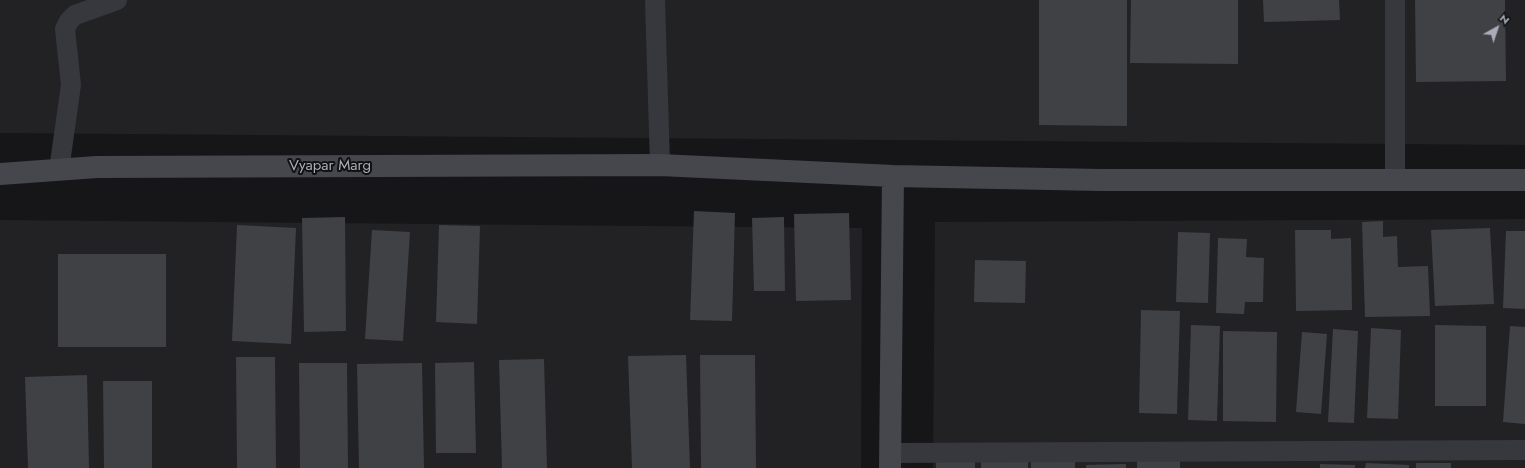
<!DOCTYPE html>
<html>
<head>
<meta charset="utf-8">
<style>
	body { margin:0 }
	#map { position:relative; width:1525px; height:468px; overflow:hidden; background:#161618; font-family:Jost,sans-serif }
	canvas { display:block }
	.north { position:absolute; left:1477px; top:8px; width:40px; height:40px; -webkit-text-stroke:3px #111113; paint-order:stroke; rotate:40deg; font-size:11px; font-weight:700; line-height:16px; text-align:center; color:#a8adb8 }
	.north::after { content:''; display:block; margin:auto; width:14px; height:18px; background:#a8adb8; clip-path:polygon(50% 0,100% 100%,50% 72%,0 100%) }
</style>
</head>
<body>
<div id="map">
<canvas width="1525" height="468"></canvas>
<div class="north">N</div>
</div>
<script>
const ctx = document.querySelector('canvas').getContext('2d');
ctx.lineJoin = 'round';
function fill(path, color) {
  ctx.fillStyle = color;
  ctx.fill(path, 'evenodd');
}
function shape(rows) {
  const path = new Path2D();
  for (const r of rows) {
    path.moveTo(r[0], r[1]);
    for (let i = 2; i < r.length; i += 2) path.lineTo(r[i], r[i + 1]);
  }
  return path;
}
function strokePath(path, color, width, dash) {
  ctx.strokeStyle = color;
  ctx.lineWidth = width;
  ctx.lineCap = dash ? 'butt' : 'round';
  ctx.setLineDash(dash || []);
  ctx.stroke(path);
}
function write(font, color, halo, rows, align = 'center') {
  ctx.font = font + ' Jost,sans-serif';
  ctx.lineWidth = 4;
  ctx.setLineDash([]);
  ctx.textBaseline = 'middle';
  ctx.strokeStyle = halo;
  ctx.fillStyle = color;
  for (const [text, x, y, turn = 0] of rows) {
    ctx.save();
    ctx.translate(x, y);
    ctx.rotate((+turn || 0) * Math.PI / 180);
    ctx.textAlign = isNaN(turn) ? turn : align;
    if (halo) ctx.strokeText(text, 0, 0);
    ctx.fillText(text, 0, 0);
    ctx.restore();
  }
}
fill(shape([
	[0,0,1525,0,1525,145,0,133],
	[1525,219,1525,468,933,468,935,222],
	[0,220,862,228,861,468,0,468]
]), '#222225');
fill(shape([
	[1039,0,1127,0,1127,126,1039,125],
	[1131,0,1238,0,1238,64,1130,63],
	[1263,0,1339,0,1340,20,1264,22],
	[1415,0,1505,0,1506,81,1416,82],
	[694,211,735,213,732,321,690,320],
	[849,213,851,300,796,301,794,214],
	[345,217,346,331,304,332,302,218],
	[784,217,785,291,754,291,752,218],
	[1383,221,1383,237,1397,236,1398,267,1428,266,1430,316,1365,317,1362,222],
	[237,225,296,228,291,344,232,341],
	[439,225,480,226,477,324,436,322],
	[1490,228,1494,304,1435,306,1431,230],
	[372,230,410,232,403,341,365,339],
	[1295,230,1331,230,1331,239,1351,238,1352,310,1296,311],
	[1506,231,1525,231,1525,309,1503,308],
	[1178,232,1210,233,1208,303,1176,302],
	[1218,238,1247,239,1246,257,1264,258,1263,302,1245,302,1244,314,1216,313],
	[58,254,166,254,166,347,58,347],
	[975,260,1026,261,1025,303,974,302],
	[1141,310,1180,311,1177,414,1139,413],
	[1191,325,1220,326,1217,421,1188,420],
	[1435,325,1486,326,1486,406,1435,406],
	[1510,326,1525,327,1525,424,1503,422],
	[1371,328,1401,330,1398,419,1367,418],
	[1333,329,1358,331,1354,423,1328,422],
	[1223,331,1277,332,1276,422,1223,421],
	[1302,332,1327,334,1321,414,1296,412],
	[686,355,690,468,632,468,628,356],
	[700,355,755,355,756,468,701,468],
	[236,357,275,357,276,468,237,468],
	[544,359,547,468,502,468,499,360],
	[474,362,476,453,436,453,435,363],
	[299,363,347,363,348,468,300,468],
	[422,363,424,468,359,468,357,364],
	[87,375,89,468,28,468,25,377],
	[103,381,152,381,152,468,104,468],
	[936,459,975,460,975,468,936,468],
	[1137,460,1180,460,1180,468,1137,468],
	[981,461,1028,461,1028,468,981,468],
	[1031,462,1075,462,1075,468,1031,468],
	[1366,463,1409,465,1409,468,1365,468],
	[1416,463,1451,463,1451,468,1416,468],
	[1126,464,1126,468,1086,468,1086,465],
	[1320,464,1355,465,1355,468,1320,468]
]), '#404145');
strokePath(shape([
	[655,0,660,165],
	[59,170,71,85,65,29,69,21,75,15,117,0],
	[1395,180,1395,0],
	[890,453,1525,450]
]), '#37383d', 20);
strokePath(shape([
	[0,174,97,167,660,165,893,176,1101,180,1525,180],
	[890,468,893,176]
]), '#45474d', 22);
write('15px', '#a8adb8', '#111113', [
	["Vyapar Marg",330,166]
]);
</script>
</body>
</html>
